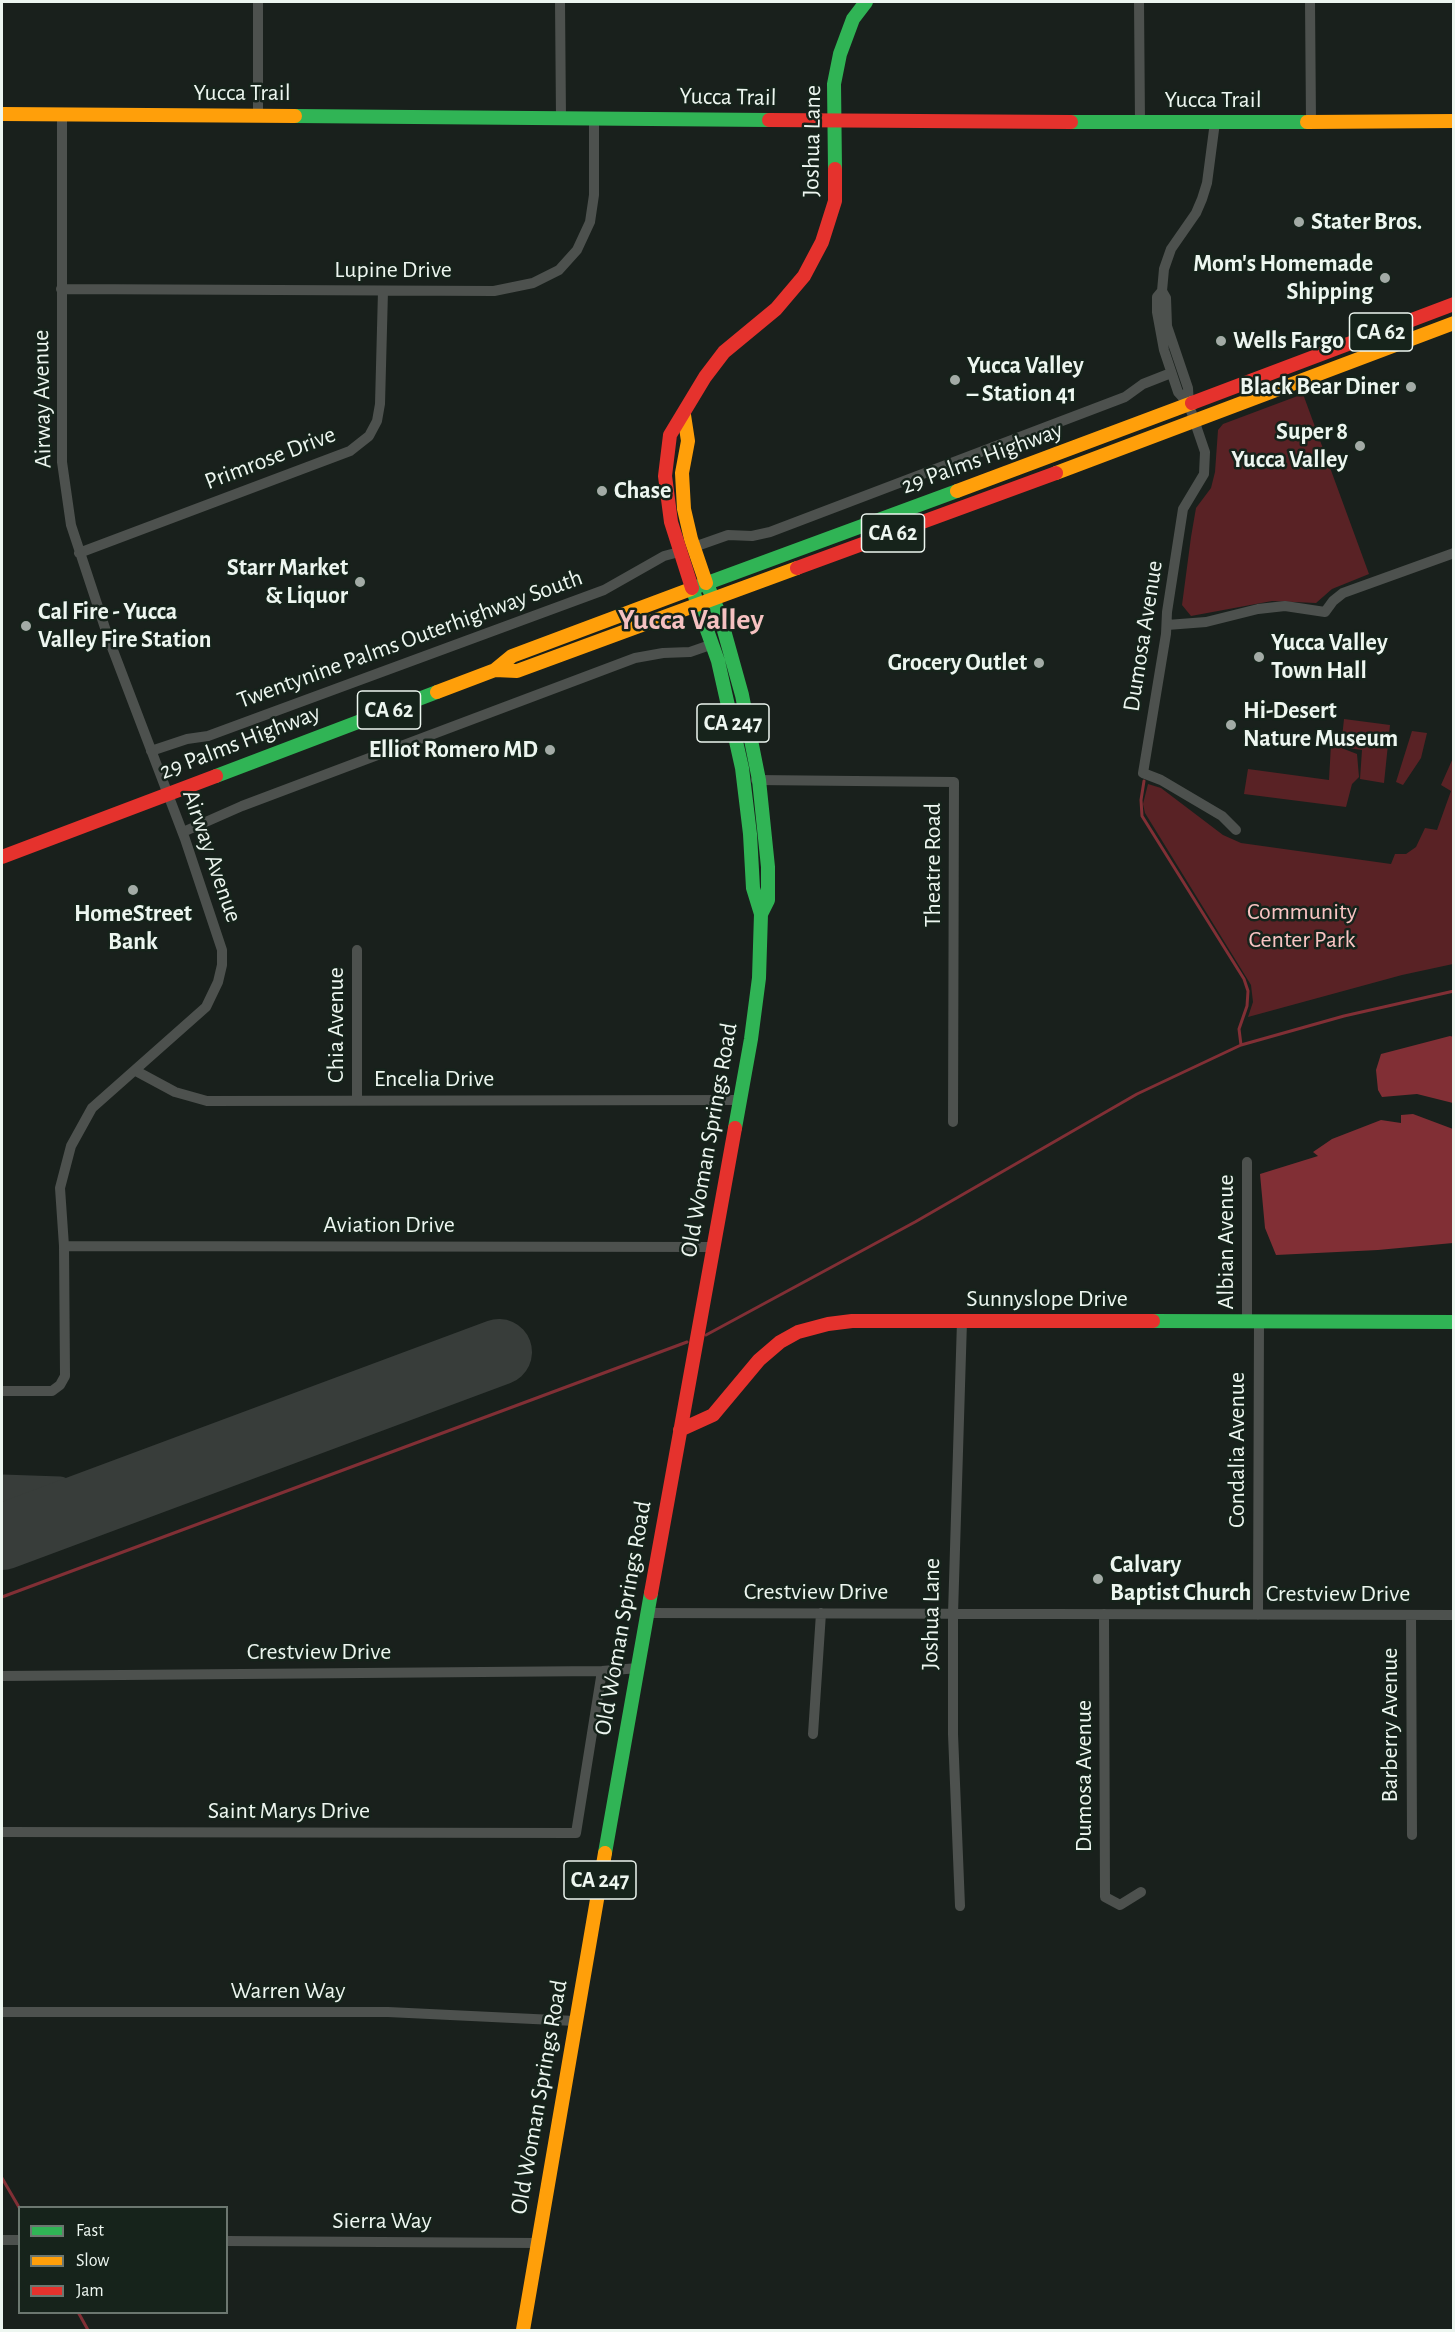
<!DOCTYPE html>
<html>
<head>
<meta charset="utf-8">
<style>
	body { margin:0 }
	#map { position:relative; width:1455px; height:2332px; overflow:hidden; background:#19201c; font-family:"Alegreya Sans",sans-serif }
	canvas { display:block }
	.frame { position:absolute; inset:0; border:3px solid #edf6f0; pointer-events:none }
	.legend { position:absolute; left:18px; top:2206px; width:210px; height:108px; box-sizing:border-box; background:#16231b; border:2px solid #6c7770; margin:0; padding:8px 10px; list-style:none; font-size:18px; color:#edf6f0 }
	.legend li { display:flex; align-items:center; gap:12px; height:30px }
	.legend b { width:30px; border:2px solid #6c7770 }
</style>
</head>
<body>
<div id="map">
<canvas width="1455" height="2332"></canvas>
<div class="frame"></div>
<ul class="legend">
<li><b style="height:8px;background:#30b455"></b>Fast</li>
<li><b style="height:8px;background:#ff9f0a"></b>Slow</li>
<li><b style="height:8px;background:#e5322d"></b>Jam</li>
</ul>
</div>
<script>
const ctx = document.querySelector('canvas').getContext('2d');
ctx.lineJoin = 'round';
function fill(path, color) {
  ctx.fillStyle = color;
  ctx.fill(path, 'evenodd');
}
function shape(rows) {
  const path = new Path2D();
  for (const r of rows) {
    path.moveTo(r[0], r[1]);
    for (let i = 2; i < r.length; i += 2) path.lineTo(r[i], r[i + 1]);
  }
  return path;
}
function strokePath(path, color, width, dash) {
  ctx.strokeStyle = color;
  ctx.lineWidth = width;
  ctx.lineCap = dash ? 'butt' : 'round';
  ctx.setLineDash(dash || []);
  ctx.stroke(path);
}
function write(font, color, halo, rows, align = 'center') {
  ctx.font = font + ' "Alegreya Sans",sans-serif';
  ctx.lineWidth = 5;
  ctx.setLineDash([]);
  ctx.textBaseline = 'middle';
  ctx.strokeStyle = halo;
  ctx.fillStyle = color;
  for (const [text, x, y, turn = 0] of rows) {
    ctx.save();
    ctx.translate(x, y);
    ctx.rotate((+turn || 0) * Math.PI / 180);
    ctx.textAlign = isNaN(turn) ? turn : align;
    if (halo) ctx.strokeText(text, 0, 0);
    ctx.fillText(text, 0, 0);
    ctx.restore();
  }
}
fill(shape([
	[1303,394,1369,574,1332,589,1316,603,1272,601,1191,616,1182,605,1191,537,1196,508,1211,488,1215,472,1218,430,1223,424],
	[1344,719,1390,725,1384,783,1360,779,1362,750,1341,747],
	[1412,731,1427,733,1421,758,1403,785,1396,782],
	[1331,744,1357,754,1359,777,1352,784,1346,807,1244,794,1248,769,1329,780],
	[1453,758,1453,964,1402,975,1248,1017,1253,1002,1251,985,1145,813,1143,804,1148,784,1161,788,1223,835,1241,843,1391,864,1395,854,1406,854,1416,847,1425,828,1437,830,1451,791,1441,785]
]), '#592225');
fill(shape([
	[1450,1036,1454,1037,1453,1103,1417,1094,1382,1097,1378,1090,1376,1070,1381,1054],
	[1413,1114,1453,1129,1453,1243,1378,1250,1276,1255,1265,1228,1260,1174,1318,1156,1313,1152,1332,1139,1381,1120,1401,1123,1401,1115]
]), '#812f35');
strokePath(shape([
	[1144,781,1141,800,1142,816,1244,979,1248,991,1247,1006,1239,1029,1241,1045],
	[706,1335,915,1222,1137,1094,1241,1045,1344,1016,1454,991],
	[2,1597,687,1342],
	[2,2178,20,2209],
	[78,2312,88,2330]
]), '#812f35', 3);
strokePath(shape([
	[2,1488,60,1490,70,1495,76,1509]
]), '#383d3a', 27);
strokePath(shape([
	[2,1537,499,1352]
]), '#383d3a', 66);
strokePath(shape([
	[258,2,258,116],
	[560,2,561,118],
	[1139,2,1140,123],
	[1310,2,1311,122],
	[1215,122,1207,183,1202,199,1196,213,1171,249,1164,269,1162,291,1166,298,1167,326,1188,388,1189,405,1205,452,1204,474,1183,509,1167,612,1166,634,1143,773,1161,780,1222,816,1236,830],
	[61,289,494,291,533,283,559,270,577,250,590,222,594,195,594,118],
	[1162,291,1157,297,1157,312,1164,350,1178,392,1189,404],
	[694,547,728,535,752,536,770,532,1125,397,1143,384,1171,373],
	[79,553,350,451,369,436,377,421,380,404,383,291],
	[1167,625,1206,622,1258,609,1285,606,1325,612,1333,601,1343,593,1454,553],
	[151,751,187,739,208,736,604,590,664,556,679,552],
	[756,780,954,782,953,1122],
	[183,832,242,806,635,658,663,653,690,652,713,644],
	[357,950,357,1100],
	[136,1071,175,1092,207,1101,739,1100],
	[1247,1162,1247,1322],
	[64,1246,713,1247],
	[2,1391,52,1391,60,1385,65,1376,64,1246,60,1188,71,1146,92,1108,206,1007,218,982,222,965,222,950,185,839,108,637,71,525,62,462,62,114],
	[647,1613,1454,1615],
	[1104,1614,1105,1897,1120,1905,1141,1892],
	[1258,1615,1259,1322],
	[1411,1615,1412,1835],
	[2,1676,602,1671,638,1668],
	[813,1734,821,1613],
	[2,1832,576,1833,602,1671],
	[960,1906,953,1734,953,1614,962,1321],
	[2,2012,388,2012,575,2021],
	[2,2240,20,2240],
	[226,2241,537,2243]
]), '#4d514e', 10);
strokePath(shape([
	[295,116,769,120],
	[1071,122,1307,122],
	[835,169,834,84,840,54,853,19,866,2],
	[692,588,718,661,742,768,750,834,753,888,761,914,759,978,751,1039,735,1128],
	[691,589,957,491],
	[709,589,720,616,742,695,759,780,768,867,768,900,761,914],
	[216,776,437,692],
	[1153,1321,1454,1322],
	[605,1853,651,1593]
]), '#30b455', 14);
strokePath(shape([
	[2,114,295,116],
	[1307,122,1454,121],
	[684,415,688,441,682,473,684,509,691,539,706,583],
	[1056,473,1454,323],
	[957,491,1192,403],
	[495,670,517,671,797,568],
	[437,692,495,670,512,656,691,589],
	[523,2330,605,1853]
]), '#ff9f0a', 14);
strokePath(shape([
	[769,120,1071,122],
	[1192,403,1454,304],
	[797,568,1056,473],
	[692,588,671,522,665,476,670,435,705,377,724,352,776,309,804,276,822,242,835,201,835,169],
	[2,857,216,776],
	[680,1430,713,1415,759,1360,780,1342,798,1332,828,1324,852,1321,1153,1321],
	[651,1593,735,1128]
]), '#e5322d', 14);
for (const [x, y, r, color] of [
	[1299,222,6,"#a3aba6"],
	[1385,278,6,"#a3aba6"],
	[1221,341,6,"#a3aba6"],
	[955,380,6,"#a3aba6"],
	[1411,387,6,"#a3aba6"],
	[1360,446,6,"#a3aba6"],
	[602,491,6,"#a3aba6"],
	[360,582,6,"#a3aba6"],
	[26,626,6,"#a3aba6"],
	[1259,657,6,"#a3aba6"],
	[1039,663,6,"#a3aba6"],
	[1231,725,6,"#a3aba6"],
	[550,750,6,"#a3aba6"],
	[133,890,6,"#a3aba6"],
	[1098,1579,6,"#a3aba6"]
]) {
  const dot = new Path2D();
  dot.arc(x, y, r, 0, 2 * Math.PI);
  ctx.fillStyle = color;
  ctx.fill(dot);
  strokePath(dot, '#16231b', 2);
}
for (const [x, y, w] of [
	[1381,332,63],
	[893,533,63],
	[389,710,63],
	[733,723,72],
	[600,1880,72]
]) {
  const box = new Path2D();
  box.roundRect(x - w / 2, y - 19, w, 38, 4.5);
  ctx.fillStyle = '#16231b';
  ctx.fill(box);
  strokePath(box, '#edf6f0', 1.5);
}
write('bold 22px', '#edf6f0', null, [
	["CA 62",1381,332],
	["CA 62",893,533],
	["CA 62",389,710],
	["CA 247",733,723],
	["CA 247",600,1880]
]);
write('24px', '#edf6f0', '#16231b', [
	["Yucca Trail",242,93],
	["Yucca Trail",728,97,1],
	["Yucca Trail",1213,100],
	["Joshua Lane",812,141,-89],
	["Lupine Drive",393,270],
	["Airway Avenue",42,399,-91],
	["Primrose Drive",270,458,-21],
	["29 Palms Highway",982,458,-20],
	["Dumosa Avenue",1143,636,-81],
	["Twentynine Palms Outerhighway South",410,639,-20],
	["29 Palms Highway",240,742,-21],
	["Airway Avenue",212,856,71],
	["Theatre Road",933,865,-90],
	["Chia Avenue",336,1025,-90],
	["Encelia Drive",434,1079],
	["Old Woman Springs Road",709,1140,-80],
	["Aviation Drive",389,1225],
	["Albian Avenue",1226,1242,-90],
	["Sunnyslope Drive",1047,1299],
	["Condalia Avenue",1237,1450,-90],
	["Crestview Drive",816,1592],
	["Crestview Drive",1338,1594],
	["Joshua Lane",931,1614,-89],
	["Old Woman Springs Road",623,1618,-80],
	["Crestview Drive",319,1652],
	["Barberry Avenue",1390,1725,-90],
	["Dumosa Avenue",1084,1776,-90],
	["Saint Marys Drive",289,1811],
	["Warren Way",288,1991],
	["Old Woman Springs Road",539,2097,-80],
	["Sierra Way",382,2221]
]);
write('bold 24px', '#edf6f0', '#16231b', [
	["Stater Bros.",1311,222],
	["Mom's Homemade",1373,264,"right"],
	["Shipping",1373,292,"right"],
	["Wells Fargo",1233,341],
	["Yucca Valley",967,366],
	["– Station 41",967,394],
	["Black Bear Diner",1399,387,"right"],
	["Super 8",1348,432,"right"],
	["Yucca Valley",1348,460,"right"],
	["Chase",614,491],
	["Starr Market",348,568,"right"],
	["& Liquor",348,596,"right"],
	["Cal Fire - Yucca",38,612],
	["Valley Fire Station",38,640],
	["Yucca Valley",1271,643],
	["Town Hall",1271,671],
	["Grocery Outlet",1027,663,"right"],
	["Hi-Desert",1243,711],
	["Nature Museum",1243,739],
	["Elliot Romero MD",538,750,"right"],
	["HomeStreet",133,914,"center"],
	["Bank",133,942,"center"],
	["Calvary",1110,1565],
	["Baptist Church",1110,1593]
], 'left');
write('24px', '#fac5c4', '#16231b', [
	["Community",1302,912],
	["Center Park",1302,940]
]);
write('bold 30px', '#f5c1c1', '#16231b', [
	["Yucca Valley",691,620]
]);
</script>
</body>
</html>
